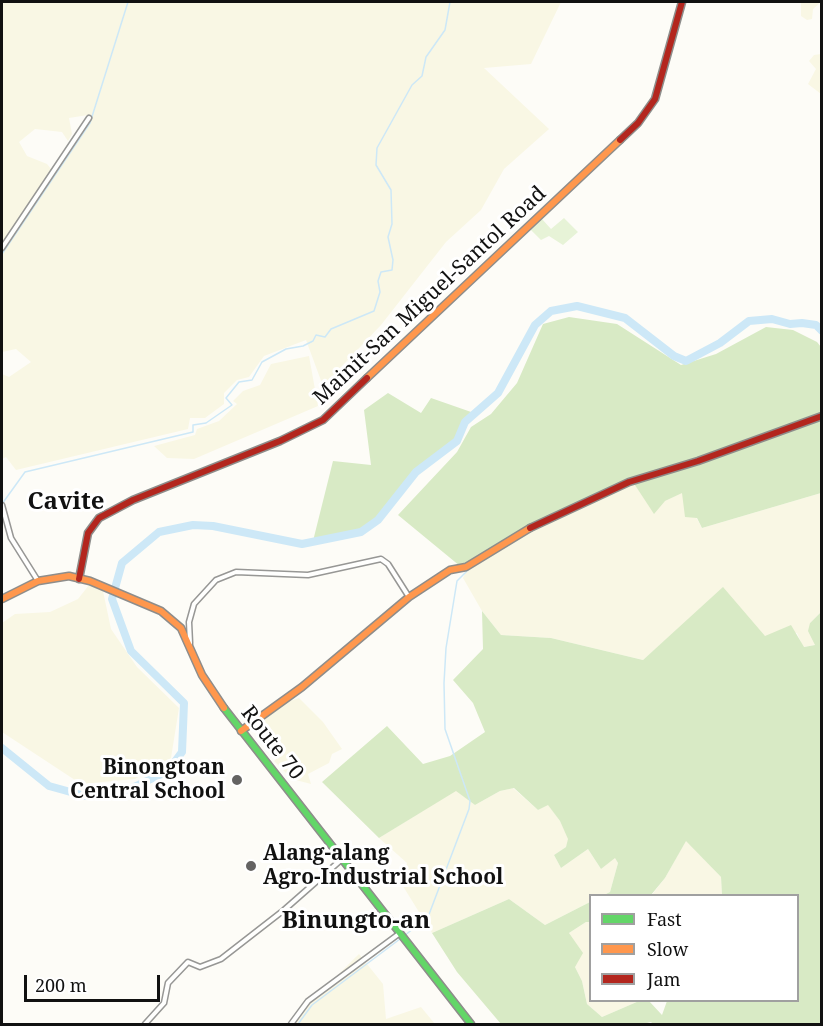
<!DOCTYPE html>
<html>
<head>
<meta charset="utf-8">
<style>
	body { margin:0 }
	#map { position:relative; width:823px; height:1026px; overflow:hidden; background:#fdfcf7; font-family:"Noto Serif",serif }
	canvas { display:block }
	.frame { position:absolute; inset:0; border:3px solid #111; pointer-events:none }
	.legend { position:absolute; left:589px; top:894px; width:210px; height:108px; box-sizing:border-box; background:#fff; border:2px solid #a0a0a0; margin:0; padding:8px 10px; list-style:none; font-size:18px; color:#111 }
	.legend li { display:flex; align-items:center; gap:12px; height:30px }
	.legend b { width:30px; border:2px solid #a0a0a0 }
	.scale { position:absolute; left:24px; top:975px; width:136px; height:27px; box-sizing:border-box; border:3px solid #111; border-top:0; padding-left:8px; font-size:18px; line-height:21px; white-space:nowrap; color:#111; -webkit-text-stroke:4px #fff; paint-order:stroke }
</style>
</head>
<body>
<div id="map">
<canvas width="823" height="1026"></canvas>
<div class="frame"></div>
<ul class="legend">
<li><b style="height:8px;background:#63d668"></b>Fast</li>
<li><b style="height:8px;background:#ff974d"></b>Slow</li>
<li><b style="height:8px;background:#b3261e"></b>Jam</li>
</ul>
<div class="scale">200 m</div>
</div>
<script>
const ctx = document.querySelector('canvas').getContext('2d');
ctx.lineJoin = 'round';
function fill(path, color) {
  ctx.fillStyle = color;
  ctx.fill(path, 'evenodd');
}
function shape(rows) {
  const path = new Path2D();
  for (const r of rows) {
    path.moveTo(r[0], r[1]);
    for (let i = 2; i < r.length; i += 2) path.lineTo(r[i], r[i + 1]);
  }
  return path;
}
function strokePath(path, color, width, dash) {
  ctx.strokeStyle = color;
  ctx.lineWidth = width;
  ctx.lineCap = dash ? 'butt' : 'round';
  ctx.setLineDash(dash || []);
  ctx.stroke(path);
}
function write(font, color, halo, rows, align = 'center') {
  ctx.font = font + ' "Noto Serif",serif';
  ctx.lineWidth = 6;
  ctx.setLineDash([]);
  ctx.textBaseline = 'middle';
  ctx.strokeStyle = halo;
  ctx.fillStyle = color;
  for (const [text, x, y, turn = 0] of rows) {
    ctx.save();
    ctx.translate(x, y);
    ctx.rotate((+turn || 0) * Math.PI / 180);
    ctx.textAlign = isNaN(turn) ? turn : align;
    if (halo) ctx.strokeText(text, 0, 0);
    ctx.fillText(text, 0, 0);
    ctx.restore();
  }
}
fill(shape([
	[2,2,561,2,531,64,484,68,549,129,504,169,481,210,446,242,381,325,323,386,306,340,264,356,249,377,237,380,224,393,224,404,205,418,190,418,188,429,16,470,6,457,2,459,2,374,9,377,31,362,16,349,2,352],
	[88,115,52,170,47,164,27,156,19,142,35,129,62,132,68,141,72,134,69,118],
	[801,2,821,2,813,9,812,19,807,20,801,16],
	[821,54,822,54,821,94,808,84,816,69,809,61,814,55],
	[309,356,318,406,194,459,167,458,154,446,195,435,197,429,219,421,237,404,233,401,243,391,260,385,271,364],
	[633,482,665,501,682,492,702,528,821,493,821,612,810,623,815,645,803,647,797,633,766,636,675,632,643,660,551,638,501,635,482,611,463,578,471,560],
	[89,585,103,591,111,629,137,667,179,708,171,758,135,779,81,784,2,732,2,623,15,614,50,612,78,599],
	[299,698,323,722,342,749,332,754,329,763,308,774,311,784,292,779,274,761,284,752,278,743,270,740,261,722,287,702],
	[513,788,538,810,548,804,560,821,569,839,566,847,554,855,561,868,588,849,601,869,615,857,618,863,610,892,604,895,590,896,590,902,545,925,509,899,432,933,401,883,407,863,379,838,456,790,475,805,500,791],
	[686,840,721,877,722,895,651,896,665,878],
	[586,922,590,922,590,1000,639,1001,602,1017,587,1004,582,981,575,967,569,933],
	[359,954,383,984,386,1019,421,1007,435,1024,288,1024]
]), '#f9f7e4');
fill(shape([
	[564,218,578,232,563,245,549,236,541,240,530,229,542,219,551,229]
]), '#e7f3d7');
fill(shape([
	[569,317,617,324,681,365,716,354,766,327,793,330,817,342,821,347,821,493,702,528,697,518,685,517,682,493,665,501,654,514,633,482,471,560,466,571,398,515,457,452,471,427,491,414,517,383,543,324],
	[388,393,421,413,431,398,474,413,465,422,457,441,436,455,404,484,378,520,361,532,313,541,333,461,371,465,364,410],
	[723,587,765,636,791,625,804,647,815,645,808,631,810,623,821,612,821,1024,653,1024,651,1022,643,1024,501,1024,457,972,432,933,509,899,545,925,590,902,590,922,586,922,569,933,583,953,575,967,582,981,587,1004,602,1017,639,1001,649,1001,662,1015,667,1001,798,1000,798,896,722,895,721,877,686,841,665,878,651,895,604,895,610,892,618,863,615,858,601,869,588,849,561,868,554,855,566,847,568,839,560,821,548,805,538,810,514,788,500,791,475,805,456,791,379,838,322,782,387,726,423,764,450,756,485,732,473,703,453,680,483,649,482,611,501,635,551,638,643,660]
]), '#d8eac5');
strokePath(shape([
	[2,254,90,123,128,2],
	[715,458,822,419],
	[2,504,25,472,193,432,193,425,206,423,232,405,226,398,239,382,252,380,262,362,286,349,303,346,313,341,316,335,325,337,331,329,374,311,380,292,378,281,381,272,392,270,393,260,388,237,392,224,391,190,376,165,377,148,412,85,422,76,426,57,445,30,450,2],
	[404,936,428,917,469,809,470,801,445,729,444,683,446,648,457,581,471,567],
	[298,1024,312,1005,400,939]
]), '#cde8f7', 1.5);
strokePath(shape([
	[2,748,49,786,85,796,119,794,168,771,182,752,184,703,131,651,112,599,122,563,159,532,193,525,213,526,302,544,361,532,378,520,416,472,457,441,465,422,498,393,535,325,551,311,577,306,625,318,674,356,686,361,720,343,749,321,772,319,790,324,802,323,816,325,822,331]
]), '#cde8f7', 8);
const street = shape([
	[2,248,89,118],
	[2,505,11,538,38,581],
	[190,643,189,622,194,604,216,580,236,572,308,575,381,559,388,564,409,597],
	[145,1024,164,1003,168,983,188,962,200,967,221,959,284,910,342,859],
	[291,1024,308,1001,400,933]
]);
const fast = shape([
	[224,708,471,1024]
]);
const slow = shape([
	[367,378,620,140],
	[2,599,38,581,69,576,90,581,161,611,181,628,202,675,224,708],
	[241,731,302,687,409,597,450,570,466,567,530,528]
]);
const jam = shape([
	[620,140,638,123,655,99,682,2],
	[530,528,629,482,698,461,822,416],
	[79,579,88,533,99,518,133,500,280,441,323,420,367,378]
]);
strokePath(street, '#979795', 7);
strokePath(fast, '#8e8d8b', 9);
strokePath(slow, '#8e8d8b', 9);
strokePath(jam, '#8e8d8b', 9);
strokePath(street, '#fffffe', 4);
strokePath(fast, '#63d668', 6);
strokePath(slow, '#ff974d', 6);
strokePath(jam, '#b3261e', 6);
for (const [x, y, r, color] of [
	[237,780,6,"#646362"],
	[251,866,6,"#646362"]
]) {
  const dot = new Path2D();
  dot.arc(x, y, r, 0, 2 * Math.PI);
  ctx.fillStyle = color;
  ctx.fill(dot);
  strokePath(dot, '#fff', 2);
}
write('21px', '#111', '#fff', [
	["Mainit-San Miguel-Santol Road",430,296,-43],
	["Route 70",272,743,52]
]);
write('bold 21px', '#111', '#fff', [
	["Binongtoan",225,768],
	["Central School",225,792],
	["Alang-alang",263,854,"left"],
	["Agro-Industrial School",263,878,"left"]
], 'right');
write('bold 24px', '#111', '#fff', [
	["Cavite",66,502],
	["Binungto-an",356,921]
]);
</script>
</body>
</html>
